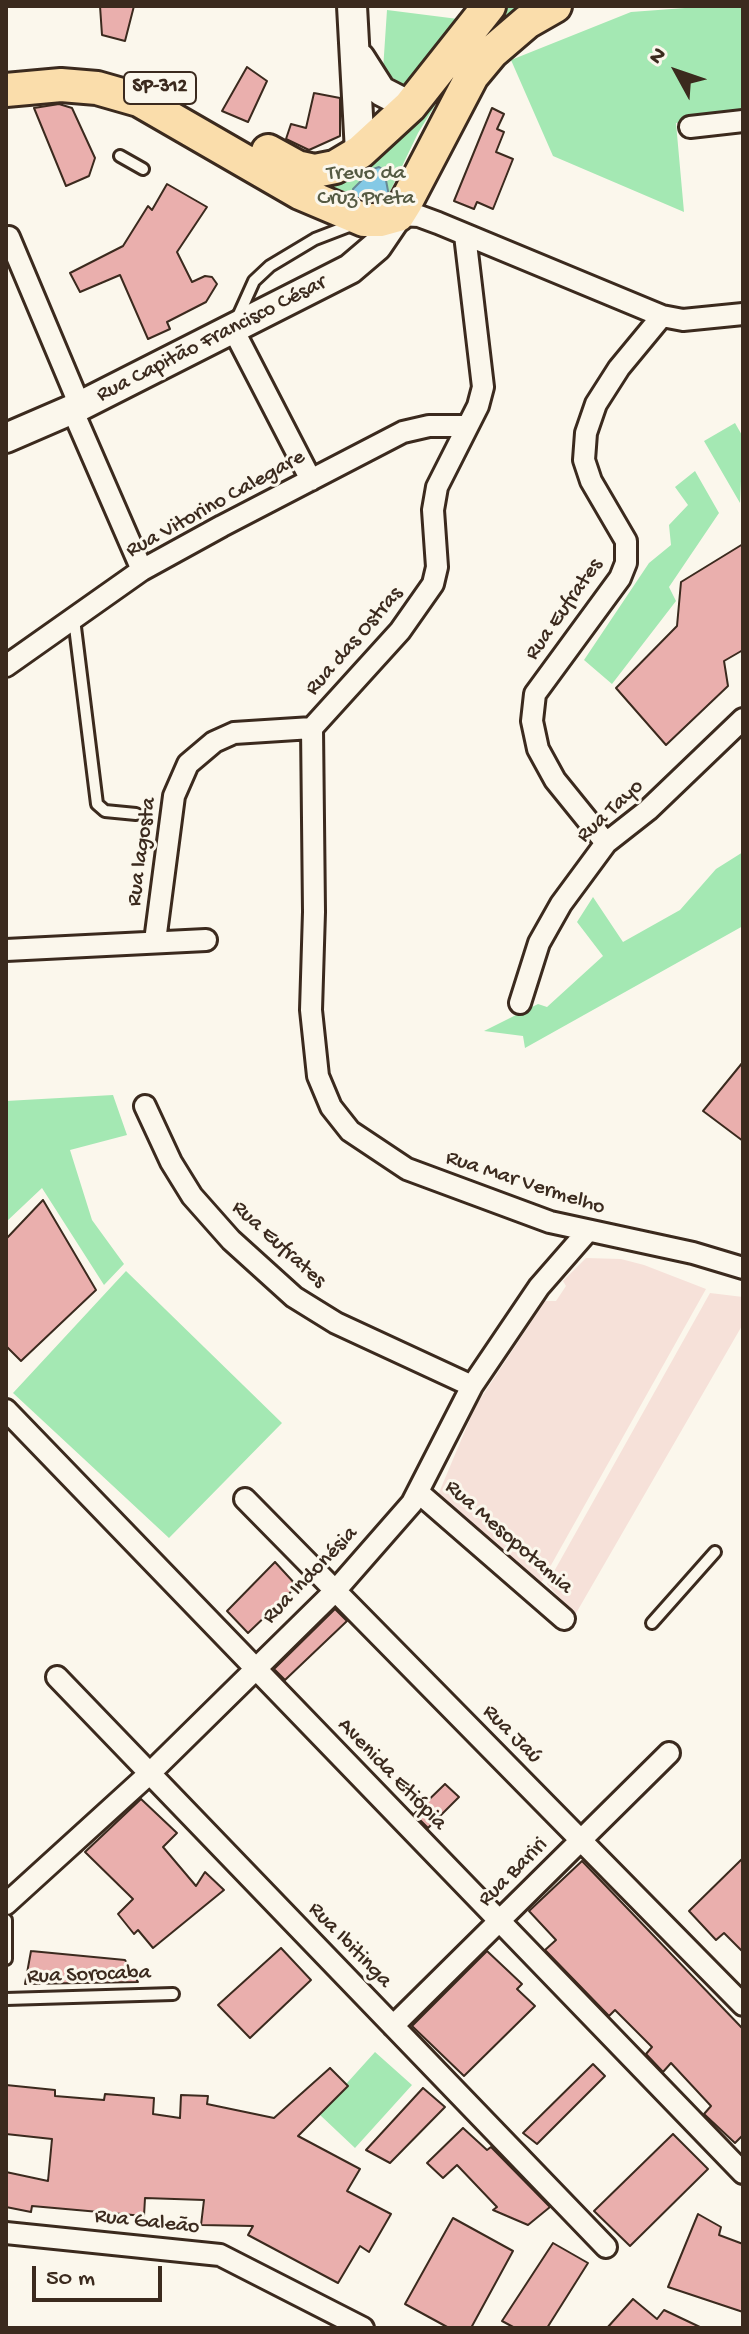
<!DOCTYPE html>
<html>
<head>
<meta charset="utf-8">
<style>
	body { margin:0 }
	#map { position:relative; width:749px; height:2334px; overflow:hidden; background:#fbf7ec; font-family:"Gochi Hand",sans-serif }
	canvas { display:block }
	.frame { position:absolute; inset:0; border:8px solid #3b2a1e; pointer-events:none }
	.north { position:absolute; left:637px; top:32px; width:80px; height:80px; -webkit-text-stroke:6px #fbf7ec; paint-order:stroke; rotate:310deg; font-size:22px; font-weight:700; line-height:32px; text-align:center; color:#3b2a1e }
	.north::after { content:''; display:block; margin:auto; width:28px; height:36px; background:#3b2a1e; clip-path:polygon(50% 0,100% 100%,50% 72%,0 100%) }
	.scale { position:absolute; left:32px; top:2266px; width:130px; height:36px; box-sizing:border-box; border:4px solid #3b2a1e; border-top:0; padding-left:10px; font-size:24px; line-height:28px; white-space:nowrap; color:#3b2a1e; -webkit-text-stroke:6px #fbf7ec; paint-order:stroke }
</style>
</head>
<body>
<div id="map">
<canvas width="749" height="2334"></canvas>
<div class="frame"></div>
<div class="north">N</div>
<div class="scale">50 m</div>
</div>
<script>
const ctx = document.querySelector('canvas').getContext('2d');
ctx.lineJoin = 'round';
function fill(path, color) {
  ctx.fillStyle = color;
  ctx.fill(path, 'evenodd');
}
function shape(rows) {
  const path = new Path2D();
  for (const r of rows) {
    path.moveTo(r[0], r[1]);
    for (let i = 2; i < r.length; i += 2) path.lineTo(r[i], r[i + 1]);
  }
  return path;
}
function strokePath(path, color, width, dash) {
  ctx.strokeStyle = color;
  ctx.lineWidth = width;
  ctx.lineCap = dash ? 'butt' : 'round';
  ctx.setLineDash(dash || []);
  ctx.stroke(path);
}
function write(font, color, halo, rows, align = 'center') {
  ctx.font = font + ' "Gochi Hand",sans-serif';
  ctx.lineWidth = 6;
  ctx.setLineDash([]);
  ctx.textBaseline = 'middle';
  ctx.strokeStyle = halo;
  ctx.fillStyle = color;
  for (const [text, x, y, turn = 0] of rows) {
    ctx.save();
    ctx.translate(x, y);
    ctx.rotate((+turn || 0) * Math.PI / 180);
    ctx.textAlign = isNaN(turn) ? turn : align;
    if (halo) ctx.strokeText(text, 0, 0);
    ctx.fillText(text, 0, 0);
    ctx.restore();
  }
}
fill(shape([
	[586,1258,621,1259,644,1265,706,1289,541,1583,438,1495,475,1407,545,1301,556,1301,566,1286,563,1281],
	[710,1293,743,1297,743,1324,575,1615,547,1584]
]), '#f6e1d9');
fill(shape([
	[504,6,530,6,478,48,452,78,418,133,384,204,376,208,322,189,349,172],
	[712,6,743,6,743,114,676,123,684,212,553,156,511,60,631,12],
	[387,10,458,19,403,86,383,70],
	[735,423,743,437,740,503,704,441],
	[695,471,719,513,669,587,676,601,612,684,584,660,649,563,671,545,669,525,688,505,675,487],
	[743,852,743,926,525,1048,523,1036,484,1031,538,1004,547,1007,603,956,577,922,593,897,623,942,680,910,716,869],
	[113,1095,127,1135,70,1150,92,1220,124,1264,104,1285,42,1188,6,1222,6,1101],
	[126,1271,282,1423,169,1538,13,1393],
	[375,2052,412,2085,355,2148,319,2114]
]), '#a4e8b3');
const water = shape([
	[379,167,384,170,389,196,376,208,356,204,353,189,373,169,379,167]
]);
fill(water, '#84c9e5');
strokePath(water, '#678995', 2);
const building = shape([
	[100,6,134,6,125,41,102,35,100,6],
	[247,67,267,81,248,122,222,111,247,67],
	[314,93,340,98,340,136,309,150,286,139,291,124,306,128,314,93],
	[59,104,72,108,95,158,89,176,66,186,34,108,59,104],
	[492,108,504,114,497,129,504,132,496,152,513,159,493,209,477,202,474,209,454,201,492,108],
	[167,184,207,207,177,252,192,282,205,276,212,277,217,284,206,302,167,322,170,329,148,339,120,275,80,292,70,273,123,246,148,206,152,210,167,184],
	[743,544,743,650,724,661,728,686,666,745,616,688,677,626,681,582,743,544],
	[743,1062,743,1141,703,1111,743,1062],
	[43,1200,96,1290,21,1361,6,1346,6,1239,43,1200],
	[275,1562,297,1586,248,1633,227,1611,275,1562],
	[335,1609,347,1621,285,1680,274,1669,335,1609],
	[445,1784,459,1797,428,1828,414,1814,445,1784],
	[141,1799,177,1833,163,1847,196,1886,205,1872,224,1890,153,1948,138,1930,134,1934,118,1914,133,1899,85,1852,141,1799],
	[743,1858,743,1952,724,1933,716,1940,689,1911,743,1858],
	[582,1861,743,2029,743,2135,735,2143,704,2114,711,2106,671,2063,663,2072,646,2054,652,2047,615,2010,609,2016,545,1950,556,1940,529,1911,582,1861],
	[281,1948,311,1980,250,2038,218,2005,281,1948],
	[31,1951,125,1960,138,1982,25,1984,31,1951],
	[487,1951,522,1984,517,1989,535,2006,464,2076,412,2026,487,1951],
	[593,2064,605,2076,537,2144,523,2133,593,2064],
	[330,2068,348,2086,298,2136,360,2169,347,2191,391,2214,369,2252,360,2246,338,2283,248,2235,253,2226,201,2225,204,2200,145,2198,144,2216,32,2206,31,2212,6,2207,6,2172,48,2181,52,2139,6,2134,6,2085,55,2090,55,2096,104,2100,105,2094,154,2098,153,2114,180,2118,181,2095,208,2096,207,2104,274,2118,330,2068],
	[423,2088,445,2107,390,2163,366,2150,423,2088],
	[463,2128,487,2150,491,2147,550,2207,528,2225,493,2210,497,2207,457,2165,443,2178,427,2163,463,2128],
	[673,2134,708,2169,630,2246,594,2211,673,2134],
	[698,2214,721,2227,719,2235,743,2244,743,2312,668,2287,698,2214],
	[453,2218,513,2251,471,2328,449,2328,405,2304,453,2218],
	[553,2243,588,2263,547,2328,515,2328,502,2321,553,2243],
	[633,2299,657,2319,664,2310,702,2328,607,2328,633,2299]
]);
fill(building, '#eaafad');
strokePath(building, '#3b2a1e', 2);
const lane = shape([
	[120,156,143,169],
	[236,321,254,281,270,266,315,239,354,224],
	[74,619,97,804,105,811,136,814],
	[652,1623,715,1552],
	[6,1920,6,1959],
	[6,1999,173,1994]
]);
const street = shape([
	[690,127,743,121],
	[398,215,419,216,438,223,662,316,683,320,743,314],
	[465,235,483,387,478,406,437,487,433,510,437,567,433,584,400,631,312,728,314,912,311,1010,318,1076,331,1107,350,1131,407,1169,550,1222,693,1253,743,1268],
	[9,237,80,406],
	[234,331,311,480],
	[72,409,142,570],
	[6,666,142,570,222,526,403,432,429,426,465,426],
	[606,843,555,780,538,749,532,721,535,694,620,578,626,563,626,541,591,481,584,460,586,433,596,404,619,368,662,316],
	[155,941,174,796,188,764,214,742,234,733,312,728],
	[6,950,206,940],
	[520,1003,539,943,561,904,606,843,648,810,743,719],
	[145,1106,171,1162,192,1196,231,1240,294,1297,336,1323,472,1386],
	[6,1410,743,2173],
	[419,1493,564,1619],
	[245,1499,743,2005],
	[57,1677,606,2247],
	[6,1904,149,1774,335,1591,412,1503,472,1386,539,1287,587,1232],
	[393,2026,669,1753],
	[6,2233,220,2255,363,2328]
]);
const secondary = shape([
	[352,6,360,152],
	[360,58,381,91,410,106],
	[6,438,80,406,350,269,377,246,398,215]
]);
const primary = shape([
	[6,90,61,85,97,88,139,100,300,193,364,220,380,220,398,215,406,202,472,76,492,52,527,22,555,6],
	[268,151,297,167,315,171,335,167,360,152,410,106,489,6]
]);
strokePath(lane, '#3b2a1e', 16);
strokePath(street, '#3b2a1e', 26);
strokePath(secondary, '#3b2a1e', 34);
strokePath(primary, '#3b2a1e', 38);
strokePath(lane, '#fbf7ec', 10);
strokePath(street, '#fbf7ec', 20);
strokePath(secondary, '#fbf7ec', 28);
strokePath(primary, '#faddab', 32);
for (const [x, y, w] of [
	[160,88,72]
]) {
  const box = new Path2D();
  box.roundRect(x - w / 2, y - 16, w, 32, 6);
  ctx.fillStyle = '#fbf7ec';
  ctx.fill(box);
  strokePath(box, '#3b2a1e', 2);
}
write('bold 20px', '#3b2a1e', null, [
	["SP-312",160,88]
]);
write('22px', '#555a43', '#fbf7ec', [
	["Trevo da",366,175],
	["Cruz Preta",366,200]
]);
write('22px', '#3b2a1e', '#fbf7ec', [
	["Rua Capitão Francisco César",212,340,-27],
	["Rua Vitorino Calegare",216,505,-29],
	["Rua Eufrates",565,610,-55],
	["Rua das Ostras",355,642,-49],
	["Rua Tayo",611,812,-43],
	["Rua lagosta",143,852,-82],
	["Rua Mar Vermelho",525,1184,18],
	["Rua Eufrates",278,1245,42],
	["Rua Mesopotamia",508,1538,41],
	["Rua Indonésia",311,1576,-46],
	["Rua Jaú",511,1735,45],
	["Avenida Etiópia",391,1775,46],
	["Rua Bariri",514,1873,-45],
	["Rua Ibitinga",349,1946,46],
	["Rua Sorocaba",89,1976,-2],
	["Rua Galeão",147,2223,6]
]);
</script>
</body>
</html>
